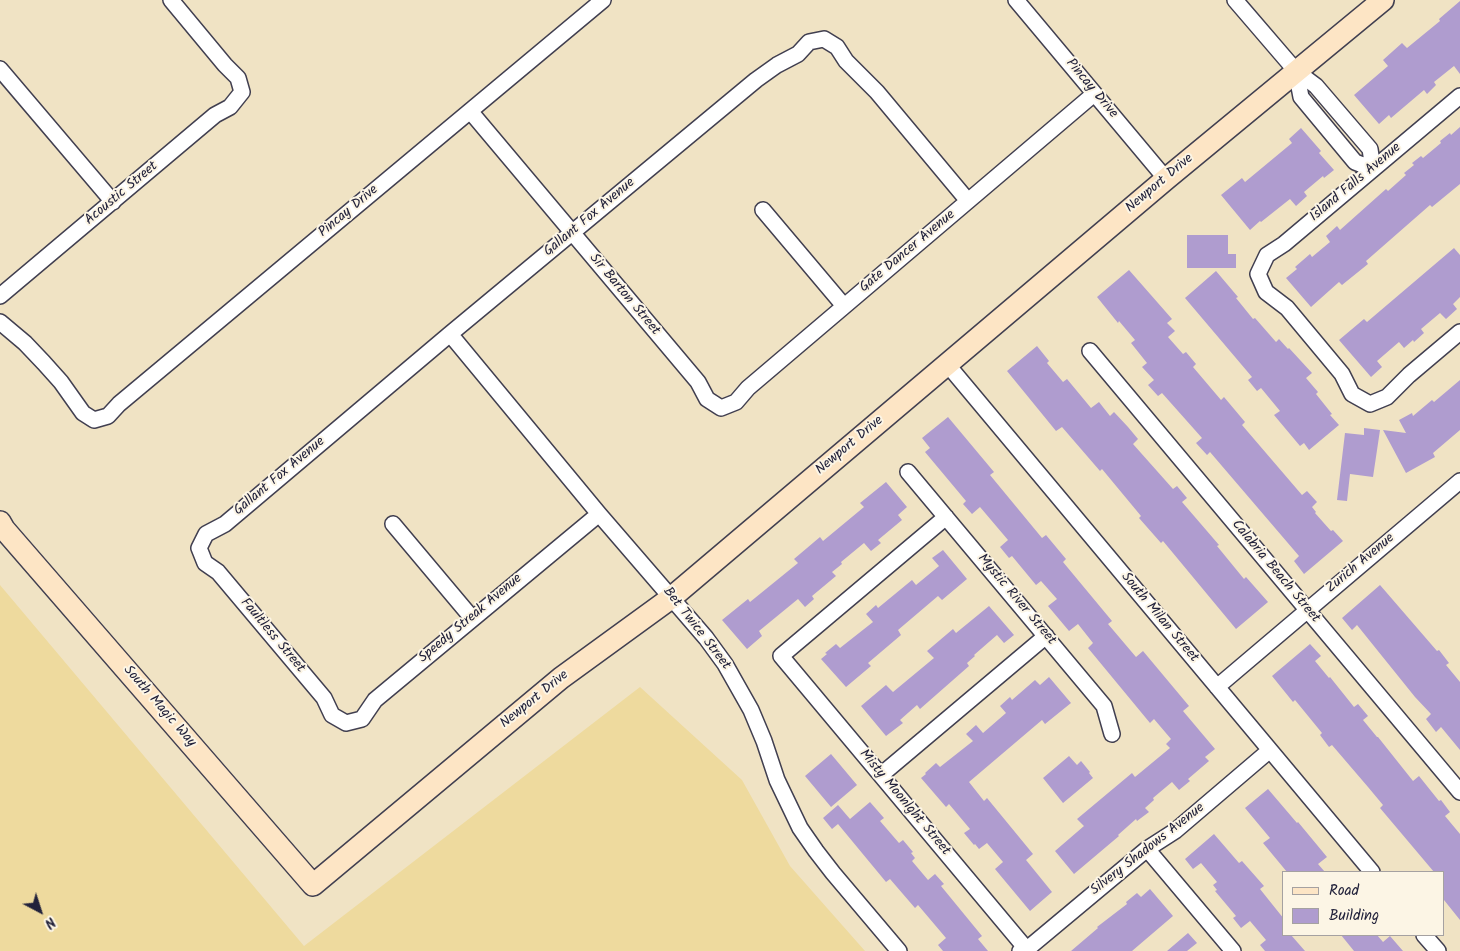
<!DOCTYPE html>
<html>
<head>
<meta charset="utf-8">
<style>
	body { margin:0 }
	#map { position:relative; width:1460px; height:951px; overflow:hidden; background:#f0e3c4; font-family:Kalam,sans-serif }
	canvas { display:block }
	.legend { position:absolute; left:1282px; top:871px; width:162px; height:65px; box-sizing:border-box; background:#fcf5e5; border:1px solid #a5a1a1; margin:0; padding:6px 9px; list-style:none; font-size:15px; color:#22223b }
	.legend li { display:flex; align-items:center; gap:10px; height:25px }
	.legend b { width:25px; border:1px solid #a5a1a1 }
	.north { position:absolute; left:15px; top:886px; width:50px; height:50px; -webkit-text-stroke:4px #fcf5e5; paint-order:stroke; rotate:140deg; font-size:14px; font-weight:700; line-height:20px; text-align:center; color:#22223b }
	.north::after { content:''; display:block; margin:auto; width:18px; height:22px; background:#22223b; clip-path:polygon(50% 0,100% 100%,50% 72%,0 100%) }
</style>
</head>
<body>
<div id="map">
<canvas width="1460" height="951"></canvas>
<ul class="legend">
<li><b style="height:6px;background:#fde5c5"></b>Road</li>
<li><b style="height:14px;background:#af9ccf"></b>Building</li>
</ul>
<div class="north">N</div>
</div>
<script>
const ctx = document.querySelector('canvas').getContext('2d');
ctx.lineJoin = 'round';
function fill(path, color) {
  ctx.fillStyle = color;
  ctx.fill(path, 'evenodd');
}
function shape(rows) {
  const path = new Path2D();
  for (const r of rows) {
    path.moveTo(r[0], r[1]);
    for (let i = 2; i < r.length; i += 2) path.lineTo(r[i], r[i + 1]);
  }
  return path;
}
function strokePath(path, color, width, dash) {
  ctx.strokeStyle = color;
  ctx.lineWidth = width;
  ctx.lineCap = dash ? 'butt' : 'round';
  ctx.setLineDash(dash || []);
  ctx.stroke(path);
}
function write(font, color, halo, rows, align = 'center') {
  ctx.font = font + ' Kalam,sans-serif';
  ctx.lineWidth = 4;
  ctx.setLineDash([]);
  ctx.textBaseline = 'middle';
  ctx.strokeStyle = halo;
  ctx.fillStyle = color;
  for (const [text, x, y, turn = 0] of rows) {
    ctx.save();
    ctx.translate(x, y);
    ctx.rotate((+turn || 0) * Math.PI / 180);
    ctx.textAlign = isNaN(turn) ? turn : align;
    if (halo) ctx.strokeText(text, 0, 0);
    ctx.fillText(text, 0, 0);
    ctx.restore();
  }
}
fill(shape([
	[0,585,304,946,640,687,742,780,790,866,865,951,0,951]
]), '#eeda9e');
fill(shape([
	[1460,1,1460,74,1454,66,1434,82,1436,85,1427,94,1424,90,1391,118,1389,115,1379,124,1354,95,1388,66,1383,60,1402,43,1407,48,1440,21,1439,19],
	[1460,127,1460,184,1432,207,1430,205,1366,261,1368,264,1342,285,1339,282,1311,307,1286,278,1297,269,1295,267,1310,254,1312,257,1330,242,1326,236,1337,226,1340,230,1386,189,1388,191,1406,175,1404,173,1414,165,1412,163,1421,156,1423,158,1441,143,1440,141,1450,133,1451,135],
	[1301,128,1321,151,1319,153,1334,170,1324,178,1323,176,1304,192,1307,196,1296,206,1290,199,1261,222,1260,221,1250,230,1221,195,1242,178,1245,182,1292,143,1289,139],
	[1187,235,1228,235,1228,254,1236,254,1236,268,1187,268],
	[1454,248,1460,255,1460,297,1453,304,1457,309,1446,319,1440,313,1421,329,1424,333,1414,342,1413,340,1404,348,1399,342,1377,361,1382,367,1371,377,1339,340,1364,319,1367,322],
	[1129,270,1172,319,1167,323,1175,331,1168,337,1183,354,1186,352,1196,364,1193,367,1221,400,1224,397,1245,422,1242,425,1302,495,1307,491,1317,502,1312,507,1316,512,1315,513,1331,531,1333,530,1343,541,1304,574,1294,561,1299,556,1210,452,1207,455,1196,443,1202,438,1162,393,1158,396,1148,385,1154,380,1142,367,1147,363,1131,343,1135,340,1119,321,1118,323,1097,297],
	[1216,271,1238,297,1236,298,1253,319,1255,318,1276,342,1279,339,1288,349,1289,348,1312,373,1306,378,1318,392,1316,394,1332,414,1330,415,1339,425,1309,450,1304,443,1300,446,1274,415,1280,411,1261,388,1257,391,1248,380,1252,377,1185,298],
	[1037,346,1049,361,1047,363,1063,382,1067,379,1091,408,1099,402,1110,416,1114,412,1128,427,1138,439,1133,444,1173,489,1177,486,1187,498,1182,502,1219,545,1217,546,1244,579,1246,577,1268,602,1236,629,1163,541,1161,543,1139,518,1141,516,1102,469,1100,471,1062,427,1056,431,1007,371],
	[1460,380,1460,430,1433,453,1435,457,1406,473,1383,430,1406,433,1399,420,1412,413,1413,416,1432,400,1434,402],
	[948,417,994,472,990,475,1042,538,1046,535,1066,559,1063,562,1112,621,1108,624,1136,657,1143,651,1189,706,1183,711,1215,749,1205,757,1209,761,1188,779,1190,781,1179,790,1172,782,1153,798,1154,800,1145,808,1149,812,1137,821,1136,819,1118,835,1119,836,1074,874,1055,851,1084,826,1077,819,1132,773,1135,777,1170,748,1166,744,1171,739,1154,719,1150,723,1088,648,1093,643,1078,624,1069,631,1048,606,1057,599,1041,581,1036,585,1012,556,1009,558,1000,547,1008,540,980,507,972,514,963,504,966,501,925,452,930,448,922,438],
	[1364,428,1380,430,1373,477,1350,474,1347,501,1337,500,1345,433,1364,435],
	[886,482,907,507,898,515,902,520,878,540,881,543,871,551,864,543,841,562,842,564,832,572,836,576,812,596,814,599,805,607,798,599,759,631,762,636,747,649,722,620,748,599,750,602,798,563,794,559,820,537,823,541,864,507,860,503],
	[943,550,967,579,942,600,938,596,898,630,901,635,868,663,871,666,846,687,821,659,827,654,825,653,836,644,840,648,873,622,866,614,876,605,878,608,912,580,916,585,939,566,932,558],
	[1380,585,1437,651,1439,650,1449,663,1446,665,1460,682,1460,750,1441,727,1436,732,1426,719,1431,714,1415,697,1357,625,1352,630,1342,618],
	[989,606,1014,635,1004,643,997,635,974,655,975,656,967,663,969,666,920,709,917,705,900,720,903,723,886,736,861,706,886,685,893,692,934,658,927,651,953,629,956,633],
	[1310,644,1321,656,1315,661,1329,678,1330,677,1354,707,1358,704,1368,716,1363,720,1377,737,1378,737,1413,781,1419,776,1439,801,1441,800,1450,812,1445,816,1460,834,1460,920,1444,900,1444,872,1434,872,1380,808,1383,805,1368,787,1332,745,1329,747,1320,735,1322,733,1295,700,1293,702,1272,676],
	[1049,677,1071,703,1045,724,1042,720,969,782,984,801,987,798,1033,854,1026,860,1052,892,1030,911,995,869,1003,862,987,843,979,849,975,844,974,845,964,833,970,829,949,804,946,807,921,778,926,774,925,773,936,763,940,767,973,741,966,734,976,725,983,733,1006,713,1000,706,1010,697,1012,700,1035,680,1040,685],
	[831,754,857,785,831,807,805,776],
	[1069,756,1077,765,1081,761,1090,772,1089,773,1093,778,1063,803,1043,778],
	[1268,789,1297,823,1298,822,1327,857,1318,864,1325,872,1287,872,1263,843,1270,838,1245,808],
	[870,802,884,818,880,821,899,843,903,840,913,852,911,853,915,858,912,861,928,880,935,874,944,884,941,886,982,936,978,939,988,951,943,951,938,945,946,938,918,905,915,908,890,879,886,882,838,824,832,829,823,818,838,805,850,819],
	[1214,834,1239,863,1242,861,1264,886,1260,889,1284,919,1284,935,1291,935,1305,951,1265,951,1260,945,1266,940,1250,921,1241,928,1233,918,1236,916,1215,891,1217,890,1213,885,1217,882,1201,863,1193,869,1185,859],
	[1150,889,1173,916,1132,951,1071,951,1098,928,1097,927,1127,904,1126,902,1137,893,1141,897],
	[1188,933,1197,943,1187,951,1167,951],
	[1341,935,1377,935,1383,942,1390,936,1403,951,1354,951]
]), '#af9ccf');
const street = shape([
	[1016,0,1166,179],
	[1235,0,1296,71,1316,86,1370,149,1373,169],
	[0,69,113,202],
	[1296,71,1301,97,1355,162,1373,169],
	[1460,96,1284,244,1267,255,1258,274,1266,292,1287,308,1342,374,1352,394,1370,404,1387,397,1409,375,1460,332],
	[470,111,698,382,707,399,721,408,736,402,748,388,1094,94],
	[763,210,844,306],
	[0,296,215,115,230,107,242,92,238,78,225,65,171,0],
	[0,322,25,343,44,363,61,382,83,413,94,420,108,416,119,404,603,0],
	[450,334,599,514,706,638,725,664,751,710,764,741,777,780,800,828,816,851,833,873,899,951],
	[1090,351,1460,792],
	[947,364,1372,872],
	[908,472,1104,706,1112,734],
	[599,514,375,700,362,719,346,723,332,715,324,698,218,572,205,563,199,548,206,534,225,524,450,334,756,80,777,65,798,54,809,42,824,39,837,47,846,61,877,92,968,201],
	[946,517,781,656,1028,951],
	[393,524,472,618],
	[1217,687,1460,481],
	[881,775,1046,636],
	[1147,849,1233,951],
	[1424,935,1438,951],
	[1020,951,1026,950,1147,849,1175,831,1270,750]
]);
const secondary = shape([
	[0,522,4,529,313,885,561,678,671,598,1166,179,1383,0]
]);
strokePath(street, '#413f50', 18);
strokePath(secondary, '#413f50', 24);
strokePath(street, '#fff', 15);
strokePath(secondary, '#fde5c5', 21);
write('14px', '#22223b', '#fcf5e5', [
	["Pincay Drive",1091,89,50],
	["Island Falls Avenue",1356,183,-40],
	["Newport Drive",1160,184,-40],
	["Acoustic Street",122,194,-40],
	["Pincay Drive",349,212,-40],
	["Gallant Fox Avenue",590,218,-40],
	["Gate Dancer Avenue",908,252,-40],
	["Sir Barton Street",624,295,50],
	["Newport Drive",850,446,-40],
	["Gallant Fox Avenue",280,477,-40],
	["Zurich Avenue",1361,564,-40],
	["Calabria Beach Street",1275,572,50],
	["Mystic River Street",1016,600,50],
	["South Milan Street",1159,618,50],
	["Speedy Streak Avenue",471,619,-40],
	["Bet Twice Street",696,629,52],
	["Faultless Street",272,636,50],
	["Newport Drive",535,700,-39],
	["South Magic Way",159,707,49],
	["Misty Moonlght Street",904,803,50],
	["Silvery Shadows Avenue",1148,850,-38]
]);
</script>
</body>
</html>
